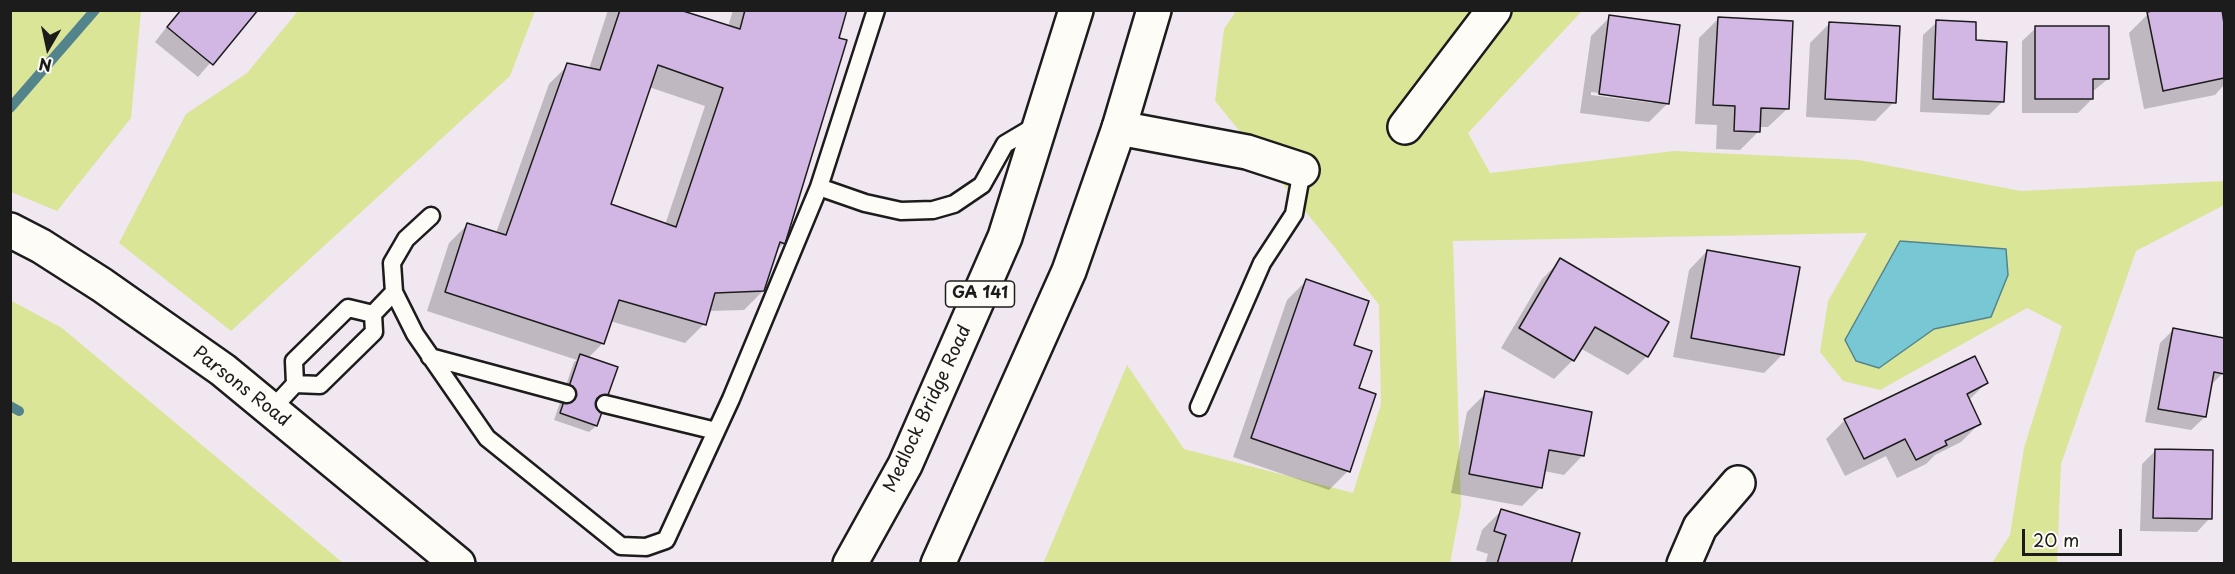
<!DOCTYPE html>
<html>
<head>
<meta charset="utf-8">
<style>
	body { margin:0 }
	#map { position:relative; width:2235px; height:574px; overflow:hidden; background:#f0e7f1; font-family:"Playpen Sans",sans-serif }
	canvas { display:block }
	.frame { position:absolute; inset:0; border:12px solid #1c1c1c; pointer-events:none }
	.north { position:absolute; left:18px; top:18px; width:60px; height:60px; -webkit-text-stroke:4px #fdfcf7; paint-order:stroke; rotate:189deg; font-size:16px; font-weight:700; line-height:24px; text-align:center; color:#1c1c1c }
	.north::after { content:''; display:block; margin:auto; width:21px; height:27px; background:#1c1c1c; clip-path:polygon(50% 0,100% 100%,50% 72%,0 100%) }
	.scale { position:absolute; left:2022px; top:529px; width:100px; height:27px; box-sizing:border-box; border:3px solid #1c1c1c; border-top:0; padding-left:8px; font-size:18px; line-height:21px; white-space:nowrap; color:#1c1c1c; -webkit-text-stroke:4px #fdfcf7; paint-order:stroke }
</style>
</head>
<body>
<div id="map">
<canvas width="2235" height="574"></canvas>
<div class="frame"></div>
<div class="north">N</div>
<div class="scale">20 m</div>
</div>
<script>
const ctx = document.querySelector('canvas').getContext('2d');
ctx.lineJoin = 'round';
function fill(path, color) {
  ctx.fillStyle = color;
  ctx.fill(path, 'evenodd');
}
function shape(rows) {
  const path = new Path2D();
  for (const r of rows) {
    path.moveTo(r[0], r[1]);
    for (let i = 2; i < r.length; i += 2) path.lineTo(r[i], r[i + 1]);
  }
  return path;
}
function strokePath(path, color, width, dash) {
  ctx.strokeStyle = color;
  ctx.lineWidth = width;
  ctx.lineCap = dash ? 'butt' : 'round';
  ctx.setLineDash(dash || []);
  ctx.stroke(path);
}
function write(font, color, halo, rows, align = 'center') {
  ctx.font = font + ' "Playpen Sans",sans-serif';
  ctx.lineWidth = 6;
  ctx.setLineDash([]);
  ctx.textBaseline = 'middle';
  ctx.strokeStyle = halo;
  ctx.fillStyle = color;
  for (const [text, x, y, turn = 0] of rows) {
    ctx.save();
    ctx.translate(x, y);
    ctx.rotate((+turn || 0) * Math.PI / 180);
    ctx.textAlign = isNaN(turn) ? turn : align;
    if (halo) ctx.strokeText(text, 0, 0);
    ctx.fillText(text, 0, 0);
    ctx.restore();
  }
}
fill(shape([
	[10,11,141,11,131,118,57,211,11,192],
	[298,11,535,11,510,76,231,331,119,243,186,114,247,73],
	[1236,11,1582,11,1468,133,1490,173,1674,151,1859,160,2021,191,2224,181,2224,205,2136,251,2061,464,2057,563,1992,563,2010,535,2024,448,2062,326,2027,308,1880,390,1843,381,1820,352,1828,301,1867,233,1453,241,1461,505,1450,563,1043,564,1127,365,1184,449,1353,493,1381,404,1379,305,1336,249,1215,101,1224,29],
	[10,300,62,328,343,563,11,563]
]), '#dae598');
const water = shape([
	[1900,241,2006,249,2008,275,1991,317,1934,329,1879,368,1856,361,1845,340,1900,241]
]);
fill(water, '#78c7d5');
strokePath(water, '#53838b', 1.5);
fill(shape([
	[180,10,256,10,198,77,155,42],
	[608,10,675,10,728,27,733,10,846,10,784,243,776,251,763,291,744,310,708,311,704,324,685,343,610,321,603,343,588,358,596,426,589,432,554,420,574,362,577,360,427,311,449,243,468,224,496,233,549,84,568,65,589,69],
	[649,87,705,106,665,225,609,205],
	[2220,10,2224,31,2224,85,2215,95,2144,109,2129,33,2148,14],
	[1610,17,1668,103,1649,122,1580,113,1591,36],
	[1591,92,1654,100,1654,103,1591,95],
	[1718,19,1787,109,1768,127,1759,127,1759,131,1740,150,1716,149,1717,125,1695,124,1699,38],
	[1937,22,1974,42,2002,102,1989,115,1920,112,1923,35],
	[1829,24,1894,102,1875,121,1806,117,1810,43],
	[2036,28,2108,79,2092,92,2092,99,2078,113,2022,113,2022,41],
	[1707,251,1783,354,1764,373,1673,357,1689,270],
	[1561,260,1666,323,1647,356,1628,375,1580,348,1573,360,1554,379,1501,348,1542,279],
	[1306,281,1352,346,1358,389,1348,471,1329,490,1233,457,1287,300],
	[2173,330,2224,339,2223,373,2210,386,2205,417,2191,430,2145,422,2160,343],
	[1986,383,1968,401,1979,424,1961,442,1935,455,1926,464,1897,478,1886,456,1845,476,1826,439,1845,420],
	[1486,393,1582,456,1564,475,1544,471,1541,487,1522,506,1451,493,1467,412],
	[2155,451,2210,518,2197,532,2140,531,2142,464],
	[1501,511,1570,564,1485,564,1488,554,1476,550,1482,530]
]), '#0003');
strokePath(shape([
	[10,108,95,10],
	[10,406,19,411]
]), '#53838b', 10);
const building = shape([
	[181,10,258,10,213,65,167,27,181,10],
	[620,10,680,10,740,29,745,10,847,10,839,38,847,40,785,244,780,242,764,291,715,293,706,325,619,300,604,344,445,292,467,223,506,235,567,63,600,70,620,10],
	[658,65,723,88,676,227,611,204,658,65],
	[2157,10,2222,10,2224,24,2224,78,2163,91,2147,12,2157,10],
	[1609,15,1680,25,1669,104,1599,94,1609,15],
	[1718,17,1793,21,1789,109,1761,108,1760,132,1734,131,1735,106,1713,105,1718,17],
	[1936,20,1976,22,1976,40,2007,42,2004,102,1933,99,1936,20],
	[1829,22,1900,26,1896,103,1825,99,1829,22],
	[2035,26,2109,26,2109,79,2093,79,2093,99,2035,99,2035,26],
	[1707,250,1800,267,1784,355,1691,338,1707,250],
	[1560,258,1669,322,1648,357,1595,327,1574,361,1519,328,1560,258],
	[1306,279,1369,301,1354,345,1372,351,1359,388,1376,394,1350,472,1251,438,1306,279],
	[2173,328,2224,338,2224,374,2214,372,2206,417,2158,409,2173,328],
	[580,354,618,367,597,426,560,413,580,354],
	[1975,356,1988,383,1967,394,1981,424,1945,441,1947,445,1916,460,1905,439,1864,459,1844,419,1975,356],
	[1485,391,1592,412,1584,456,1549,450,1542,488,1469,474,1485,391],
	[2155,449,2213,450,2212,519,2153,518,2155,449],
	[1501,509,1580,533,1571,564,1497,564,1506,535,1494,531,1501,509]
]);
fill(building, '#d2b6e3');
strokePath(building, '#1c1c1c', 1.5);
const service = shape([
	[819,187,865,203,901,211,933,210,954,204,982,185,1005,144,1037,125],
	[431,216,406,239,392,263,394,292,415,334,487,438,621,546,646,547,666,540,731,399,819,187,876,10],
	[430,357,567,394],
	[295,384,320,385,374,332,373,314,394,292],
	[605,404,716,431],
	[1199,407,1262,263,1294,214,1302,170],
	[271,410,295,384,294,361,348,308,373,314]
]);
const minor = shape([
	[1405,127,1494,10],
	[1119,128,1247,152,1302,170],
	[10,230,41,246,102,285,223,370,458,564],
	[1684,564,1700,527,1738,483]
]);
const trunk = shape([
	[850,564,905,465,1005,237,1076,10],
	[938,564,1069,271,1119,128,1154,10]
]);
strokePath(service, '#1c1c1c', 21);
strokePath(minor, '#1c1c1c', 38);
strokePath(trunk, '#1c1c1c', 38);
strokePath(service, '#fdfcf7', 16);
strokePath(minor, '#fdfcf7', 33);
strokePath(trunk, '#fdfcf7', 33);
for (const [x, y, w] of [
	[980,294,69]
]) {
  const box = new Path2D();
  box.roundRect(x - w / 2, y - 13, w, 26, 4.5);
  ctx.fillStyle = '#fdfcf7';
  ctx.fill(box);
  strokePath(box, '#1c1c1c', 1.5);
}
write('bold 16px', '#1c1c1c', null, [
	["GA 141",980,294]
]);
write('18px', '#1c1c1c', '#fdfcf7', [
	["Parsons Road",241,387,38],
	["Medlock Bridge Road",928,409,-65]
]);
</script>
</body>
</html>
